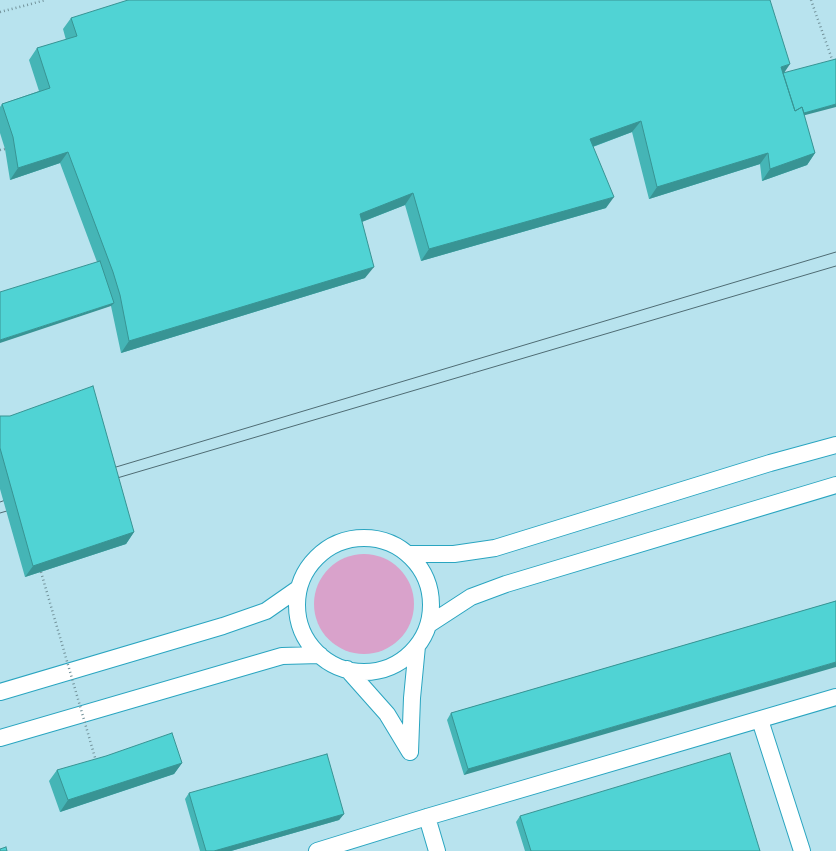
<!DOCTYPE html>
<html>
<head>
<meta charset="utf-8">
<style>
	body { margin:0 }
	canvas { display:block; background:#caf1fc }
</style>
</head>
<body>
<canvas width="836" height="851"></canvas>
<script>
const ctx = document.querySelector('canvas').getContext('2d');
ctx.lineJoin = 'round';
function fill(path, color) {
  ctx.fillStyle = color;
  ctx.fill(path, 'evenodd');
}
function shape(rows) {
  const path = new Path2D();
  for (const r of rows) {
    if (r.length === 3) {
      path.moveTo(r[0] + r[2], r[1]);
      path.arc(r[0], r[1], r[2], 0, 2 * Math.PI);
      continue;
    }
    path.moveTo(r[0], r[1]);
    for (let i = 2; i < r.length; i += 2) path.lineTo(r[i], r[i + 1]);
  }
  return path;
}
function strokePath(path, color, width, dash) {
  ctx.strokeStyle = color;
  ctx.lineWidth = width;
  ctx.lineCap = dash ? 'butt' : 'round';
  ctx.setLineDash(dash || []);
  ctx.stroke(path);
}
fill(shape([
	[0,0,836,0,836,851,0,851]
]), '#b8e3ee');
fill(shape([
	[364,604,50]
]), '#d9a2cb');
const street = shape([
	[364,605,67],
	[408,554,454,554,495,548,770,463,836,445],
	[428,625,471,597,506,584,836,485],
	[347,669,387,714,410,752],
	[0,692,223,626,266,611,299,588],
	[760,720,802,851],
	[0,738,282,656,320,655],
	[410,752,412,698,417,646],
	[427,817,437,851],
	[317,851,427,817,836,697]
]);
strokePath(street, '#2aa5c0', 18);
strokePath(shape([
	[811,0,833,62],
	[0,12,46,0],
	[0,150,5,149]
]), '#73939b', 2.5, [1, 3]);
strokePath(street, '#fff', 16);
strokePath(shape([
	[106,470,836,252],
	[107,481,836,266],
	[0,502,14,497],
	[0,513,17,508]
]), '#4f6c74', 1);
strokePath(shape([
	[41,572,96,761]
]), '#73939b', 2.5, [1, 3]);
fill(shape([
	[71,18,784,73,804,116,815,153,807,165,762,181,760,164,649,199,632,132,593,147,606,208,421,261,405,205,362,222,365,278,121,353,111,306,97,262,60,163,10,180,5,149,0,133,0,107,2,104,39,91,29,60,37,48,66,40,63,29],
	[0,416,134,532,126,544,25,577,0,489],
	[836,601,464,775,447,720,451,713],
	[182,763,174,774,60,812,49,781,57,770],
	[189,793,344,814,339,820,231,851,200,851,185,799],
	[520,816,760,851,525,851,516,822]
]), '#45b5b6');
fill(shape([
	[790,64,782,76,781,67],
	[836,104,836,107,794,118,796,115],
	[641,121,632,132,581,151,590,139],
	[68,152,60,163,10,180,18,168],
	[768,153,760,164,649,199,657,187],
	[815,153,807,165,762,181,770,169],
	[413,193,405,205,351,226,360,214],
	[614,197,606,208,421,261,429,249],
	[374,267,365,278,121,353,129,341],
	[114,303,111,306,0,343,0,340],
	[134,532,126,544,25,577,33,566],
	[836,662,836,667,464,775,468,769],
	[182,763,174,774,60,812,68,800],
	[344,814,339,820,231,851,214,851]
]), '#389494');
const building = shape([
	[128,0,770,0,790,64,781,67,795,111,802,107,815,153,770,169,768,153,657,187,641,121,590,139,614,197,429,249,413,193,360,214,374,267,129,341,120,295,113,272,68,152,18,168,13,137,2,104,50,88,37,48,77,36,71,18,128,0],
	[836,59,836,104,804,113,802,107,795,111,783,73,836,59],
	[100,261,114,303,0,340,0,292,100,261],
	[93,386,134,532,33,566,0,448,0,416,10,416,93,386],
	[836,601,836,662,468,769,451,713,836,601],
	[172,733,182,763,68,800,57,770,106,756,172,733],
	[730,753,760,851,531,851,520,816,730,753],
	[327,754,344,814,214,851,206,851,189,793,327,754],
	[6,847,7,851,0,851,0,849,6,847]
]);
fill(building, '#50d3d4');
strokePath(building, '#389494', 1);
</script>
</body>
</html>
